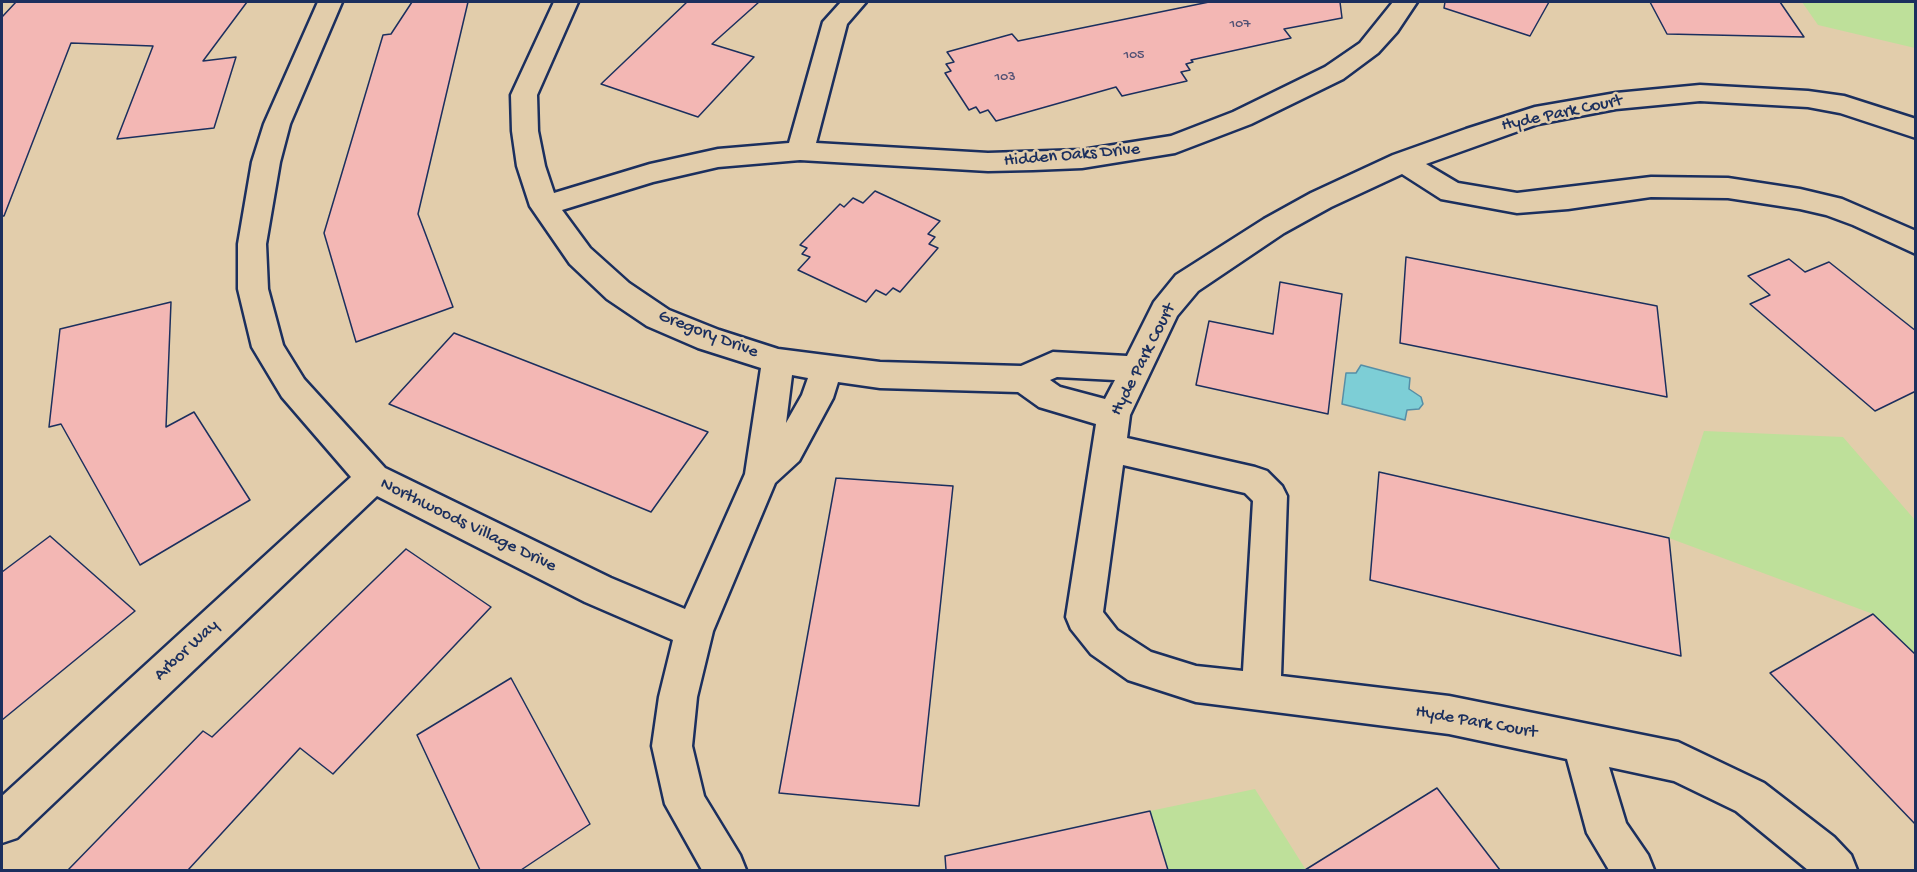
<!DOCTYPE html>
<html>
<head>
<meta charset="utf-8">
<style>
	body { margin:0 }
	#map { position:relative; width:1917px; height:872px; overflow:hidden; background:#e2cdab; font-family:"Gochi Hand",sans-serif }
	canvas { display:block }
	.frame { position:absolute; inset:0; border:3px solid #1b2f5e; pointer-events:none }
</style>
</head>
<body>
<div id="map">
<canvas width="1917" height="872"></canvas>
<div class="frame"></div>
</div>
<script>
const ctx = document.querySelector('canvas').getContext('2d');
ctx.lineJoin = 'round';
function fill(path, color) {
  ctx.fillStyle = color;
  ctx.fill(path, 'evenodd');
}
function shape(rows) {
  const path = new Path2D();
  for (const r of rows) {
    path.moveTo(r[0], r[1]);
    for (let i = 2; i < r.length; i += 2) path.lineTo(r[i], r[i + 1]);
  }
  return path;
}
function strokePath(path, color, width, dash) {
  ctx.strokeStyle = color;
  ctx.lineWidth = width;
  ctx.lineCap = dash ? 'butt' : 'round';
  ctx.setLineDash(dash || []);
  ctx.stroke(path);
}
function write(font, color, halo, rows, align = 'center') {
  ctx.font = font + ' "Gochi Hand",sans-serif';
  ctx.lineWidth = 5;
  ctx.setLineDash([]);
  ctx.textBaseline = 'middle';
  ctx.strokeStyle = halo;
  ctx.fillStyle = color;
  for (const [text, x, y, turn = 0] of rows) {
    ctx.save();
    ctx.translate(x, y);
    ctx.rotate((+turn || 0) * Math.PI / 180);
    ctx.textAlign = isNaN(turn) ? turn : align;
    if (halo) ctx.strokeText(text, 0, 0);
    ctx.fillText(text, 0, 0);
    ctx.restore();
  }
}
fill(shape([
	[1802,2,1915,2,1915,48,1818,25],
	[1704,431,1843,437,1915,520,1915,655,1873,614,1669,538],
	[1255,789,1306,870,1168,870,1150,811]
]), '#bee09a');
const water = shape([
	[1361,365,1410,378,1409,389,1421,397,1423,404,1419,409,1407,410,1405,420,1342,404,1346,373,1356,373,1361,365]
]);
fill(water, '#7dced6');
strokePath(water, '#568ea6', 1.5);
const building = shape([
	[16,2,247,2,203,61,236,57,214,128,117,139,153,46,71,43,4,216,2,216,2,17,16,2],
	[412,2,468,2,418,214,453,307,356,342,324,233,383,35,391,34,412,2],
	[687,2,759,2,712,44,754,57,698,117,601,84,687,2],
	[1209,2,1340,2,1342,18,1284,29,1291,38,1191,60,1193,62,1186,64,1190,70,1181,72,1187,81,1122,96,1116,87,996,121,988,110,980,113,976,107,969,110,945,73,951,71,946,64,954,62,947,52,1012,34,1018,41,1209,2],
	[1445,2,1549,2,1530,36,1444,8,1445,2],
	[1650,2,1780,2,1804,37,1667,34,1650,2],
	[875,191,940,221,928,234,935,237,929,244,938,248,900,292,893,288,886,295,876,290,866,302,798,270,810,257,802,254,807,248,800,245,840,204,844,207,853,198,863,203,875,191],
	[1406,257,1657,306,1667,397,1400,343,1406,257],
	[1789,259,1805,272,1829,262,1916,331,1916,391,1875,411,1750,304,1770,295,1748,276,1789,259],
	[1280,282,1342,294,1328,414,1196,385,1209,321,1273,334,1280,282],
	[171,302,166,427,194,412,250,500,140,565,61,424,49,427,60,329,171,302],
	[454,333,708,432,651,512,389,404,454,333],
	[1379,472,1669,538,1681,656,1370,580,1379,472],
	[836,478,953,486,919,806,779,793,836,478],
	[50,536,135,611,2,720,2,572,50,536],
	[406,549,491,607,333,774,300,748,188,870,68,870,203,731,212,737,406,549],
	[1873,614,1916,655,1916,825,1770,673,1873,614],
	[511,678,590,824,521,870,480,870,417,735,511,678],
	[1437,788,1500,870,1305,870,1437,788],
	[1150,811,1168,870,946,870,945,856,1150,811]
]);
fill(building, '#f3b7b4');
strokePath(building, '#1b2f5e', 1.5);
const minor = shape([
	[318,2,342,2,290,124,280,162,266,244,268,289,283,345,304,379,385,468,611,578,685,609,745,474,761,368,698,348,647,326,607,299,570,264,530,206,517,166,512,131,511,95,554,2,578,2,537,95,538,131,545,166,554,193,650,164,718,149,789,143,823,22,841,2,866,2,847,24,816,143,988,153,1082,150,1171,136,1233,112,1325,67,1360,43,1393,2,1417,2,1397,32,1378,53,1343,79,1251,124,1175,153,1082,168,1033,170,988,171,800,160,718,167,653,182,562,210,590,248,629,283,669,310,719,330,778,349,880,362,1021,366,1053,352,1127,356,1154,302,1176,275,1264,219,1311,193,1393,155,1466,129,1535,107,1616,93,1700,85,1808,91,1844,96,1916,119,1916,138,1840,113,1808,107,1700,101,1616,109,1538,124,1426,164,1458,183,1517,193,1651,177,1728,178,1800,189,1842,199,1916,231,1916,254,1853,225,1826,215,1800,209,1728,198,1651,197,1568,209,1517,213,1441,199,1402,174,1331,207,1284,233,1198,291,1177,316,1130,415,1127,438,1255,467,1267,471,1282,486,1287,496,1281,676,1449,696,1678,742,1764,783,1834,837,1851,855,1857,870,1808,870,1736,811,1674,781,1609,767,1626,823,1648,855,1654,870,1609,870,1587,833,1567,759,1449,734,1196,702,1128,680,1091,654,1071,629,1066,617,1096,424,1039,407,1018,392,880,388,838,382,833,398,799,461,775,483,713,631,697,697,692,746,704,796,740,855,746,870,702,870,665,804,652,746,659,697,673,640,585,602,377,496,17,838,2,843,2,796,351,477,282,397,252,347,238,289,238,244,252,162,264,124,318,2],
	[792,375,808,378,802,395,786,423,792,375],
	[1057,377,1115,380,1105,399,1060,387,1050,380,1057,377],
	[1123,465,1245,493,1253,501,1243,671,1196,666,1151,652,1117,630,1103,612,1123,465]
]);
strokePath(minor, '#1b2f5e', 5);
fill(minor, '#e2cdab');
write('14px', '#515174', null, [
	["107",1240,25],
	["105",1134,56],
	["103",1005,78]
]);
write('18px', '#1b2f5e', '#e2cdab', [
	["Hyde Park Court",1562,114,-12],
	["Hidden Oaks Drive",1072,156,-5],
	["Gregory Drive",708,335,21],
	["Hyde Park Court",1144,360,-63],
	["Northwoods Village Drive",468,526,26],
	["Arbor Way",187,651,-43],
	["Hyde Park Court",1476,723,10]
]);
</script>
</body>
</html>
